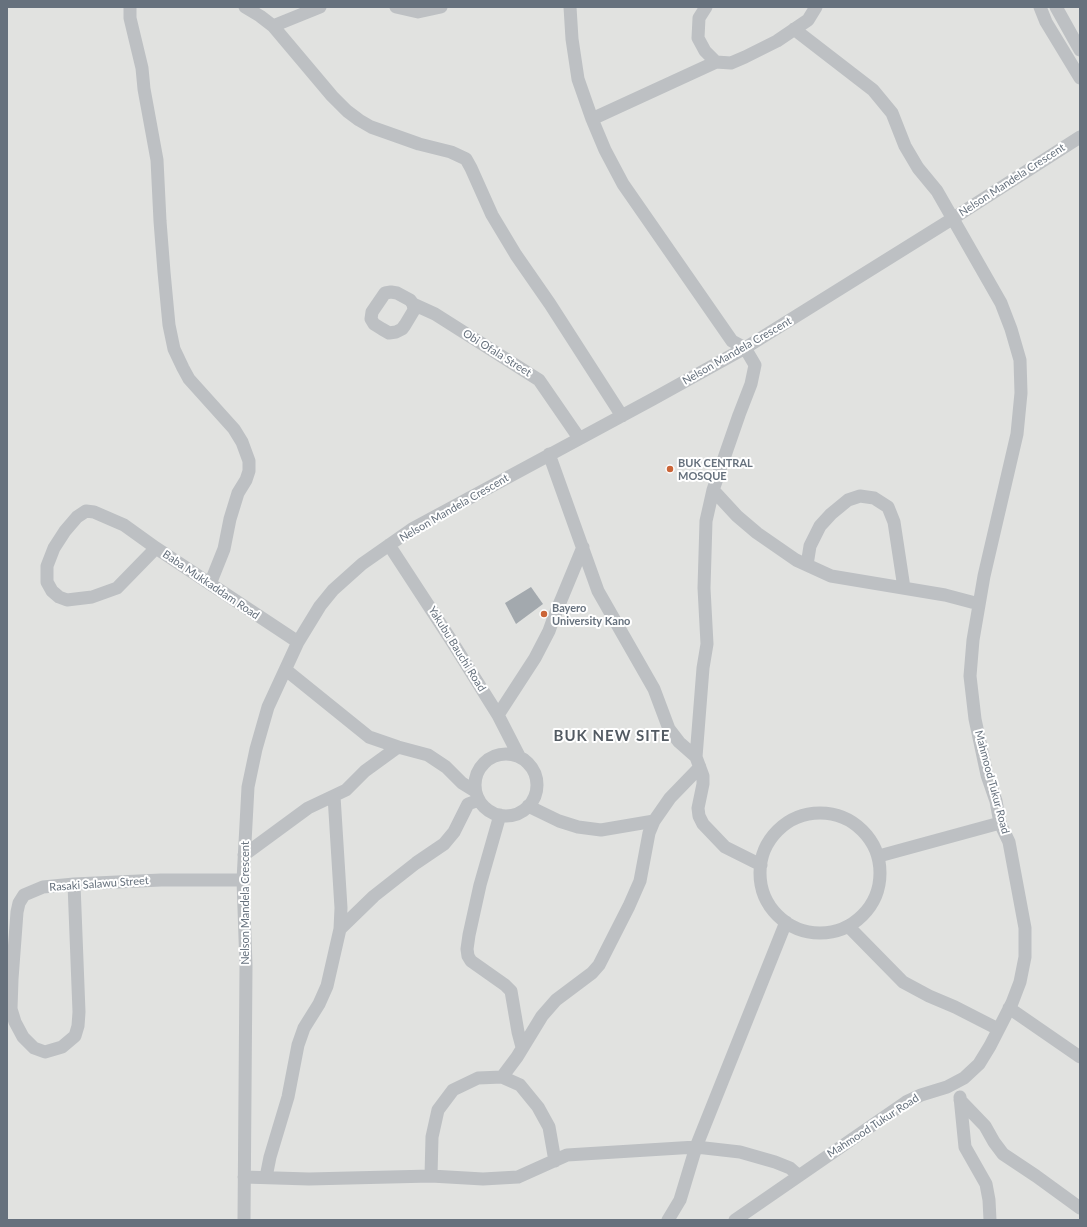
<!DOCTYPE html>
<html>
<head>
<meta charset="utf-8">
<style>
	body { margin:0 }
	#map { position:relative; width:1087px; height:1227px; overflow:hidden; background:#f3f3f0; font-family:Lato,sans-serif }
	canvas { display:block }
	.frame { position:absolute; inset:0; border:8px solid #66717d; pointer-events:none }
</style>
</head>
<body>
<div id="map">
<canvas width="1087" height="1227"></canvas>
<div class="frame"></div>
</div>
<script>
const ctx = document.querySelector('canvas').getContext('2d');
ctx.lineJoin = 'round';
function fill(path, color) {
  ctx.fillStyle = color;
  ctx.fill(path, 'evenodd');
}
function shape(rows) {
  const path = new Path2D();
  for (const r of rows) {
    if (r.length === 3) {
      path.moveTo(r[0] + r[2], r[1]);
      path.arc(r[0], r[1], r[2], 0, 2 * Math.PI);
      continue;
    }
    path.moveTo(r[0], r[1]);
    for (let i = 2; i < r.length; i += 2) path.lineTo(r[i], r[i + 1]);
  }
  return path;
}
function strokePath(path, color, width, dash) {
  ctx.strokeStyle = color;
  ctx.lineWidth = width;
  ctx.lineCap = dash ? 'butt' : 'round';
  ctx.setLineDash(dash || []);
  ctx.stroke(path);
}
function write(font, color, halo, rows, align = 'center') {
  ctx.font = font + ' Lato,sans-serif';
  ctx.lineWidth = 4;
  ctx.setLineDash([]);
  ctx.textBaseline = 'middle';
  ctx.strokeStyle = halo;
  ctx.fillStyle = color;
  for (const [text, x, y, turn = 0] of rows) {
    ctx.save();
    ctx.translate(x, y);
    ctx.rotate((+turn || 0) * Math.PI / 180);
    ctx.textAlign = isNaN(turn) ? turn : align;
    if (halo) ctx.strokeText(text, 0, 0);
    ctx.fillText(text, 0, 0);
    ctx.restore();
  }
}
fill(shape([
	[7,7,1080,7,1080,1220,7,1220]
]), '#e1e2e0');
fill(shape([
	[531,587,543,604,516,624,505,603]
]), '#a3a9ae');
strokePath(shape([
	[130,7,130,18,142,68,144,89,157,160,160,221,164,272,169,325,174,349,183,368,189,379,234,429,242,442,249,461,249,471,246,480,238,493,230,519,224,549,210,584],
	[245,7,260,16,273,26,332,96,347,111,359,120,371,127,388,133,419,144,451,152,466,159,471,168,492,215,516,255,550,304,622,416],
	[396,7,418,12,441,7],
	[570,7,572,39,578,79,592,119,605,150,623,184,732,341,745,348,755,365,751,384,739,415,713,490,706,521,704,588,707,644,703,668,696,757,703,776,703,784,698,808,699,816,703,824,725,847,761,865],
	[706,7,699,18,698,38,705,51,716,62],
	[1040,7,1046,22,1080,78],
	[1056,7,1080,50],
	[273,26,320,7],
	[592,119,716,62,731,63,745,57,777,41,808,20,816,7],
	[413,304,414,310,405,325,402,329,396,332,389,333,382,329,374,324,371,319,372,312,385,293,391,292,397,293,410,300,413,304,435,314,539,380,579,438],
	[549,454,598,591,654,689,669,729,679,742,696,757],
	[713,490,737,516,757,533,796,560,831,576,945,595,979,604],
	[389,545,451,640,498,715,519,756],
	[156,548,117,588,92,597,67,600,59,597,52,591,47,582,47,566,54,548,65,531,77,517,86,511,94,512,124,525,156,548,298,642],
	[807,565,810,546,820,526,831,514,848,500,860,496,874,498,888,507,894,522,904,588],
	[286,670,369,737,398,747,428,755,446,767,462,783,475,791],
	[498,715,535,658,549,631,554,617,583,547],
	[506,785,31],
	[528,806,559,821,578,827,601,830,654,821],
	[820,873,60],
	[500,815,480,885,469,935,467,949,468,956,471,961,505,985,511,991,518,1032,522,1047],
	[244,855,308,808,346,790,365,771,398,747],
	[879,856,1000,823],
	[74,884,79,1012,78,1026,75,1036,62,1047,45,1052,34,1048,23,1037,15,1022,11,1009,12,979,17,912,19,903,24,895,43,887,74,884,161,880,243,880],
	[848,926,903,982,929,996,955,1007,998,1029],
	[340,929,374,896,416,863,444,844,454,832,468,804,479,800],
	[1009,1008,1080,1057],
	[502,1077,517,1057,542,1016,556,1000,592,973,599,965,629,906,640,881,649,833,654,821,670,798,700,767],
	[960,1097,965,1147,986,1184,989,1200,990,1220],
	[960,1100,985,1126,994,1142,1003,1154,1036,1176,1080,1208],
	[431,1176,432,1137,438,1110,453,1090,478,1078,502,1077,520,1085,538,1107,549,1127,555,1161],
	[244,1177,309,1179,431,1176,483,1179,518,1177,567,1155,696,1147,740,1152,775,1162,790,1168,799,1176],
	[266,1177,270,1157,288,1097,298,1045,304,1028,319,1004,327,986,340,929,341,908,334,796],
	[244,1220,246,966,243,880,248,787,256,749,268,707,298,642,320,606,333,590,362,564,412,529,653,399,745,348,952,219,1080,137],
	[668,1220,680,1200,696,1147,786,922],
	[735,1220,906,1102,921,1095,947,1087,964,1078,979,1064,990,1046,1012,1003,1020,982,1025,957,1025,928,1009,842,1000,823,996,801,987,775,975,719,970,676,973,640,984,576,1017,434,1021,393,1020,360,1011,329,1001,303,937,191,918,168,905,146,892,113,873,90,794,29]
]), '#bdc0c3', 13);
for (const [x, y, r, color] of [
	[670,469,4,"#cb6538"],
	[544,614,4,"#cb6538"]
]) {
  const dot = new Path2D();
  dot.arc(x, y, r, 0, 2 * Math.PI);
  ctx.fillStyle = color;
  ctx.fill(dot);
  strokePath(dot, '#fff', 1.5);
}
write('11px', '#66717d', '#fff', [
	["Nelson Mandela Crescent",1012,180,-33],
	["Nelson Mandela Crescent",737,351,-30],
	["Obi Ofala Street",497,353,32],
	["Nelson Mandela Crescent",454,508,-30],
	["Baba Mukkaddam Road",211,585,34],
	["Yakubu Bauchi Road",457,649,58],
	["Mahmood Tukur Road",992,782,75],
	["Rasaki Salawu Street",99,884,-4],
	["Nelson Mandela Crescent",245,903,-90],
	["Mahmood Tukur Road",873,1126,-33]
]);
write('bold 11px', '#66717d', '#fff', [
	["BUK CENTRAL",678,463],
	["MOSQUE",678,476],
	["Bayero",552,608],
	["University Kano",552,621]
], 'left');
ctx.letterSpacing = '1px';
write('bold 15px', '#535b63', '#fff', [
	["BUK NEW SITE",612,736]
]);
ctx.letterSpacing = '0px';
</script>
</body>
</html>
